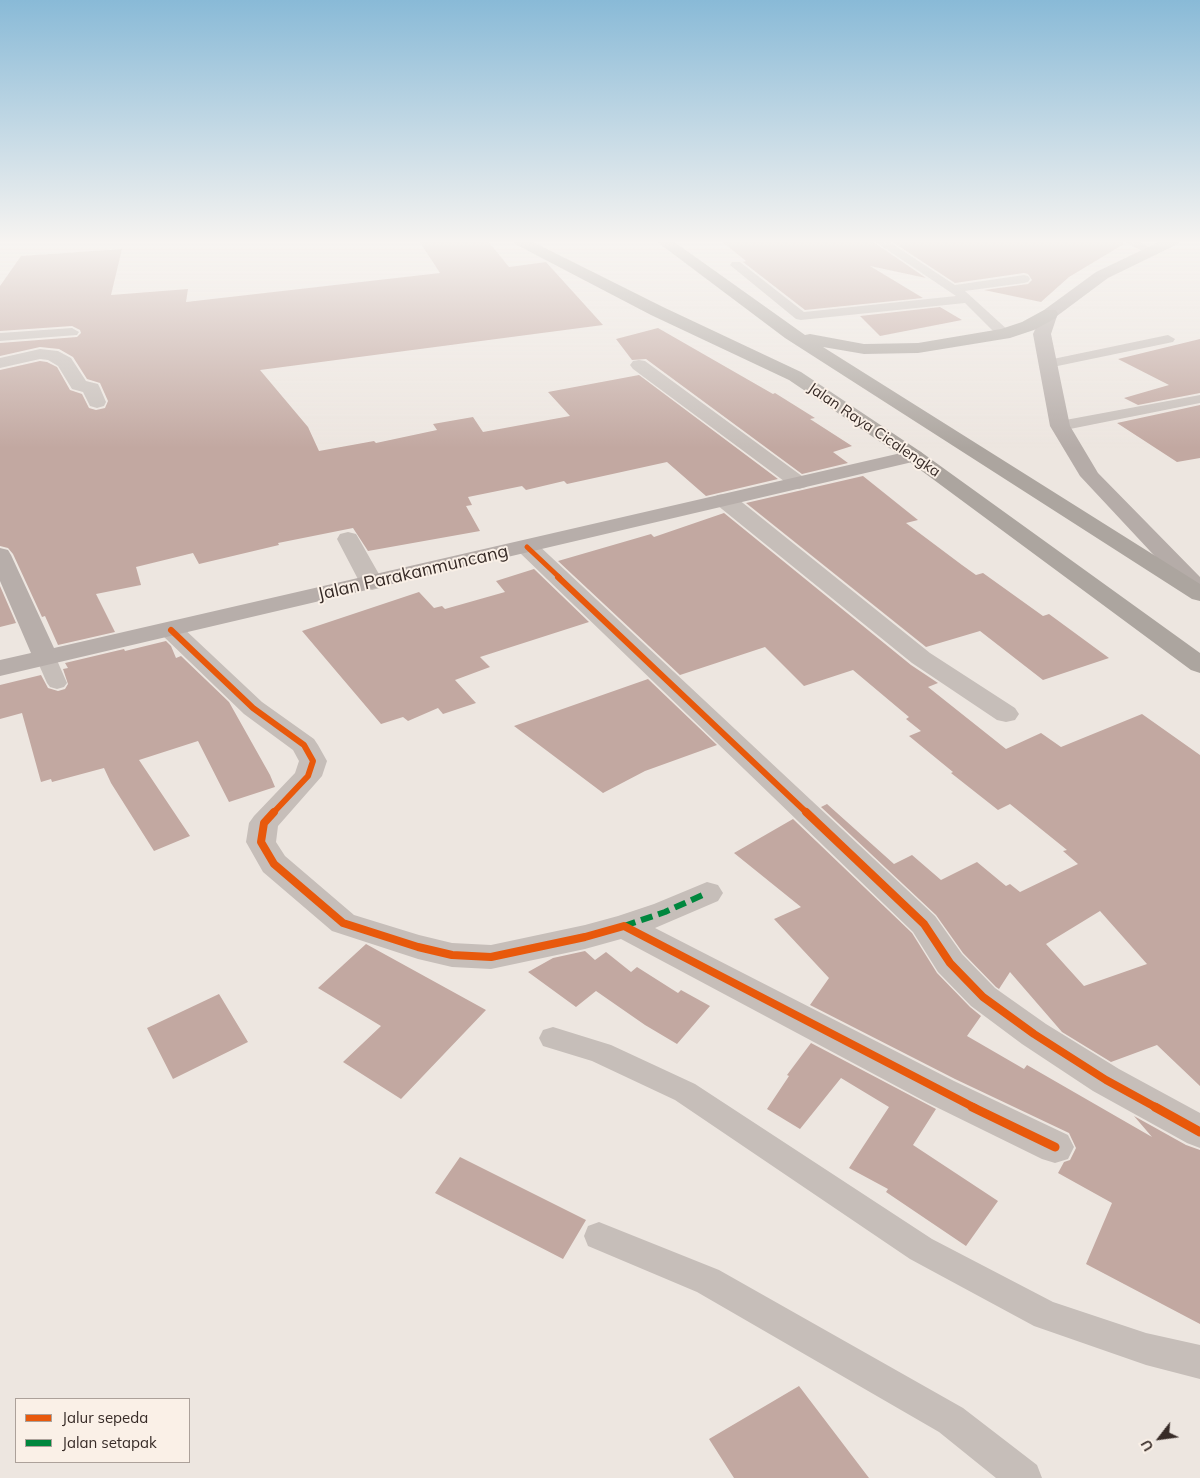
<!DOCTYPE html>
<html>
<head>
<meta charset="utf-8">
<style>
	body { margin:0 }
	#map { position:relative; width:1200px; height:1478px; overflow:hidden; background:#ede6e0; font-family:Mulish,sans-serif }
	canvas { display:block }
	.legend { position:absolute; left:15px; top:1398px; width:175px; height:65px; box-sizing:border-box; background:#faf0e7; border:1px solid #aca19a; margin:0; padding:6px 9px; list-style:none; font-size:15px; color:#372b27 }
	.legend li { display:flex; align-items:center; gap:10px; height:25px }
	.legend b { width:25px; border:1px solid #aca19a }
	.north { position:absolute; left:1135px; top:1413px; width:50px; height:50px; -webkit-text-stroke:4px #faf0e7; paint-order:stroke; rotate:240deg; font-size:14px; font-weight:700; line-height:20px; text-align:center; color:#372b27 }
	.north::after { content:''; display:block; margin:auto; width:18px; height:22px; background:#372b27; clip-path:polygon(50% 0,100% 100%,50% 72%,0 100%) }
</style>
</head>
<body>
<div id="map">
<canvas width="1200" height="1478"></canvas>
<ul class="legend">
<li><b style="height:6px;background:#e8590c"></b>Jalur sepeda</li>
<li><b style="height:6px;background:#00873e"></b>Jalan setapak</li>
</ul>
<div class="north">U</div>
</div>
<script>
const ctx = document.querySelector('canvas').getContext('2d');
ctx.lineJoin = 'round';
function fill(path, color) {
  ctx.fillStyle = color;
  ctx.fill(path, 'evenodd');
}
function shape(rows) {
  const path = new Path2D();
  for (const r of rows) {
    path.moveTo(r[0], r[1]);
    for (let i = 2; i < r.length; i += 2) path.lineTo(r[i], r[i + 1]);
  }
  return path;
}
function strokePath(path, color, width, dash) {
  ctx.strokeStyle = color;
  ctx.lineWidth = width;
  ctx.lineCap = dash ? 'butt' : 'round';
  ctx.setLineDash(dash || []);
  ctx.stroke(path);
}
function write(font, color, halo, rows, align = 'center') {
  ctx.font = font + ' Mulish,sans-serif';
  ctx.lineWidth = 4;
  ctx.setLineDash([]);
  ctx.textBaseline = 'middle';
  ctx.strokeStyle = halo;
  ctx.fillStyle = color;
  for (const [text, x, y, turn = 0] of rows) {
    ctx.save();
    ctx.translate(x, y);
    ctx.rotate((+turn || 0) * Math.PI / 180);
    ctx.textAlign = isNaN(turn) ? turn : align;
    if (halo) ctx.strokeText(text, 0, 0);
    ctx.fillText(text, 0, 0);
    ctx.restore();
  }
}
fill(shape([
	[419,241,488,241,509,267,546,262,603,325,260,370,308,427,319,451,374,441,376,443,437,430,433,424,473,417,483,432,570,416,548,392,639,375,778,479,706,496,667,462,567,484,564,481,526,490,522,486,468,497,472,505,466,506,480,531,368,551,353,528,278,543,279,545,199,564,193,553,136,567,141,585,96,594,115,632,58,645,45,616,42,617,13,554,8,548,0,546,0,370,40,361,47,362,57,367,70,390,82,394,89,408,96,410,105,408,108,401,100,383,87,379,73,357,59,349,40,347,0,356,0,343,77,337,81,333,80,330,72,326,0,331,0,286,21,256,122,249,111,295,188,289,186,302,440,273],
	[721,241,872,241,926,278,870,266,923,298,805,310,743,262,746,261],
	[891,241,1121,241,1124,244,1069,277,1041,302,984,290,1028,284,1032,280,1028,274,1024,273,955,283],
	[940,307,962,320,880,336,860,316],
	[658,328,773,394,775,393,815,418,810,419,852,446,833,452,848,463,802,474,646,359,632,360,616,339],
	[1200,339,1200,393,1138,405,1124,398,1169,385,1118,359],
	[1200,405,1200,458,1177,462,1117,423],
	[863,476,918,520,906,523,962,565,976,575,983,573,1043,616,1049,614,1109,658,1043,680,980,631,926,647,746,503],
	[724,513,911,665,938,683,928,687,1006,749,1041,733,1061,747,1142,714,1200,755,1200,1086,1157,1045,1111,1062,1062,1032,1010,972,999,989,996,987,963,953,936,915,821,807,827,804,894,864,912,855,941,880,977,862,1006,886,1010,884,1020,892,1078,864,1063,851,1067,850,1010,804,998,810,951,773,953,772,909,736,921,731,906,719,909,717,853,670,804,686,765,647,680,675,558,561,651,534,654,537],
	[1100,911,1147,964,1084,986,1046,944],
	[534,569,589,622,480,657,490,667,455,680,476,703,443,714,438,708,408,721,403,717,381,724,302,631,419,592,434,608,442,606,445,609,505,592,496,581],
	[0,586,16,623,0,627],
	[166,641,171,646,176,658,181,656,229,702,270,775,275,787,229,802,198,741,139,760,190,836,154,851,111,783,104,768,52,782,51,779,41,782,22,713,0,719,0,685,41,675,48,688,58,691,65,689,68,684,63,669,68,668,65,663,124,649,125,651],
	[648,679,717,745,645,771,603,793,514,726],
	[793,819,912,933,937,973,970,1007,981,1016,967,1036,1024,1069,1027,1065,1152,1137,1134,1116,1186,1145,1200,1150,1200,1324,1086,1264,1112,1203,1058,1173,1064,1162,1070,1160,1076,1148,1069,1133,955,1079,810,1005,829,978,774,919,801,907,734,853],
	[366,944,486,1010,401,1099,343,1062,381,1026,318,988],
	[585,951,595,960,606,952,631,972,637,967,678,993,681,990,710,1006,677,1044,645,1025,596,991,576,1007,528,972,553,958],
	[219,994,248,1042,173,1079,147,1028],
	[811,1043,936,1109,913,1145,998,1201,966,1246,886,1192,888,1189,849,1168,889,1107,841,1078,800,1129,767,1109,789,1076,787,1075],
	[460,1157,586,1220,563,1259,435,1193],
	[799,1386,869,1478,734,1478,709,1439]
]), '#c2a8a1');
fill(shape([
	[874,241,888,241,955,285,1024,275,1028,276,1030,279,1028,282,1024,283,965,291,1009,331,1011,334,1009,337,999,337,965,303,801,320,796,319,730,265,732,262,740,262,804,312,956,296,874,241],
	[1123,241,1138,241,1156,251,1150,255,1146,253,1123,241],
	[72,328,79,332,77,335,0,341,0,333,72,328],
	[1168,335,1175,339,1173,342,1048,368,1041,364,1048,360,1168,335],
	[1200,395,1200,403,1060,431,1055,429,1052,426,1055,423,1060,421,1200,395],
	[46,652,53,654,56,658,67,683,64,687,57,689,50,687,47,683,36,658,39,654,46,652],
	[553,1027,611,1045,695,1084,932,1239,1053,1302,1146,1333,1200,1345,1200,1379,1146,1365,1034,1326,910,1259,675,1100,592,1061,543,1046,539,1038,543,1030,553,1027],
	[599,1222,719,1270,963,1408,1037,1465,1042,1478,996,1478,939,1432,697,1292,588,1246,584,1236,588,1226,599,1222]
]), '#c6beb9');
fill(shape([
	[40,349,58,351,71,358,86,381,98,384,100,388,106,402,104,406,97,408,90,406,83,392,72,389,58,366,48,360,40,359,0,368,0,358,40,349],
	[639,360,645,361,806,479,810,483,806,487,799,489,792,487,633,369,630,365,633,361,639,360],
	[725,494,733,495,930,653,1015,708,1019,714,1015,720,1006,722,997,720,912,663,717,505,714,500,717,495,725,494],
	[348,532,356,534,359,539,384,583,380,588,372,590,364,588,360,583,337,539,340,534,348,532],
	[527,540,535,542,935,916,962,954,995,988,1046,1024,1119,1069,1200,1113,1200,1148,1187,1143,1093,1091,1022,1044,971,1006,938,972,913,932,519,552,516,547,519,542,527,540],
	[171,623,180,625,262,702,314,739,318,745,327,761,322,776,278,826,276,842,285,856,354,915,419,935,452,943,491,945,585,925,618,916,654,904,707,882,718,885,723,893,718,901,655,928,954,1081,1068,1135,1074,1147,1068,1159,1055,1163,1042,1159,928,1103,621,939,585,949,491,969,452,967,418,959,332,931,263,872,246,842,249,823,254,816,295,773,299,761,293,750,244,714,162,635,159,630,162,625,171,623]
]), '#c6beb9');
fill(shape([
	[914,450,921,452,924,456,921,460,0,676,0,660,31,653,0,581,0,548,8,550,11,555,54,648,914,450]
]), '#b7aeaa');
fill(shape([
	[1161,241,1180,241,1178,244,1108,278,1057,316,1051,334,1070,426,1098,473,1200,577,1200,598,1192,596,1080,476,1050,426,1033,334,1044,310,1096,272,1161,241]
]), '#b5aca8');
fill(shape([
	[513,241,531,241,663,307,801,372,921,452,1200,653,1200,673,1191,670,907,460,789,380,651,315,515,244,513,241],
	[656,241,673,241,805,335,810,334,864,344,918,343,1001,329,1022,322,1044,310,1056,310,1058,314,1056,318,1034,330,1010,338,918,353,864,354,823,347,1200,584,1200,601,1192,599,785,338,656,241]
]), '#aca59f');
strokePath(shape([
	[624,926,665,912,707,893]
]), '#00873e', 6, [12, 6]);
strokePath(shape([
	[527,547,560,578]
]), '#e8590c', 5);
strokePath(shape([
	[558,577,807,813],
	[171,630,253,708,304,745,313,761,308,776,273,813]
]), '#e8590c', 6);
strokePath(shape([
	[274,812,264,823,261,842,274,864,343,923,418,947,452,955,491,957,585,937,624,926,975,1108],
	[806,812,924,924,950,963,983,997,1034,1034,1106,1080,1157,1108]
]), '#e8590c', 8);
strokePath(shape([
	[972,1107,1055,1147],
	[1155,1107,1200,1132]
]), '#e8590c', 9);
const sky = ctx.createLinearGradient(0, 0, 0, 448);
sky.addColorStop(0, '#89bad7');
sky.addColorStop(0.54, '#f7f4f1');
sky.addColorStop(1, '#f7f4f100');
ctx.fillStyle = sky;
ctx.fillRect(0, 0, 1200, 448);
write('15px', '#372b27', '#faf0e7', [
	["Jalan Raya Cicalengka",874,430,34]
]);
write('18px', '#372b27', '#faf0e7', [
	["Jalan Parakanmuncang",413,573,-13]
]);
</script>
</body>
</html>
